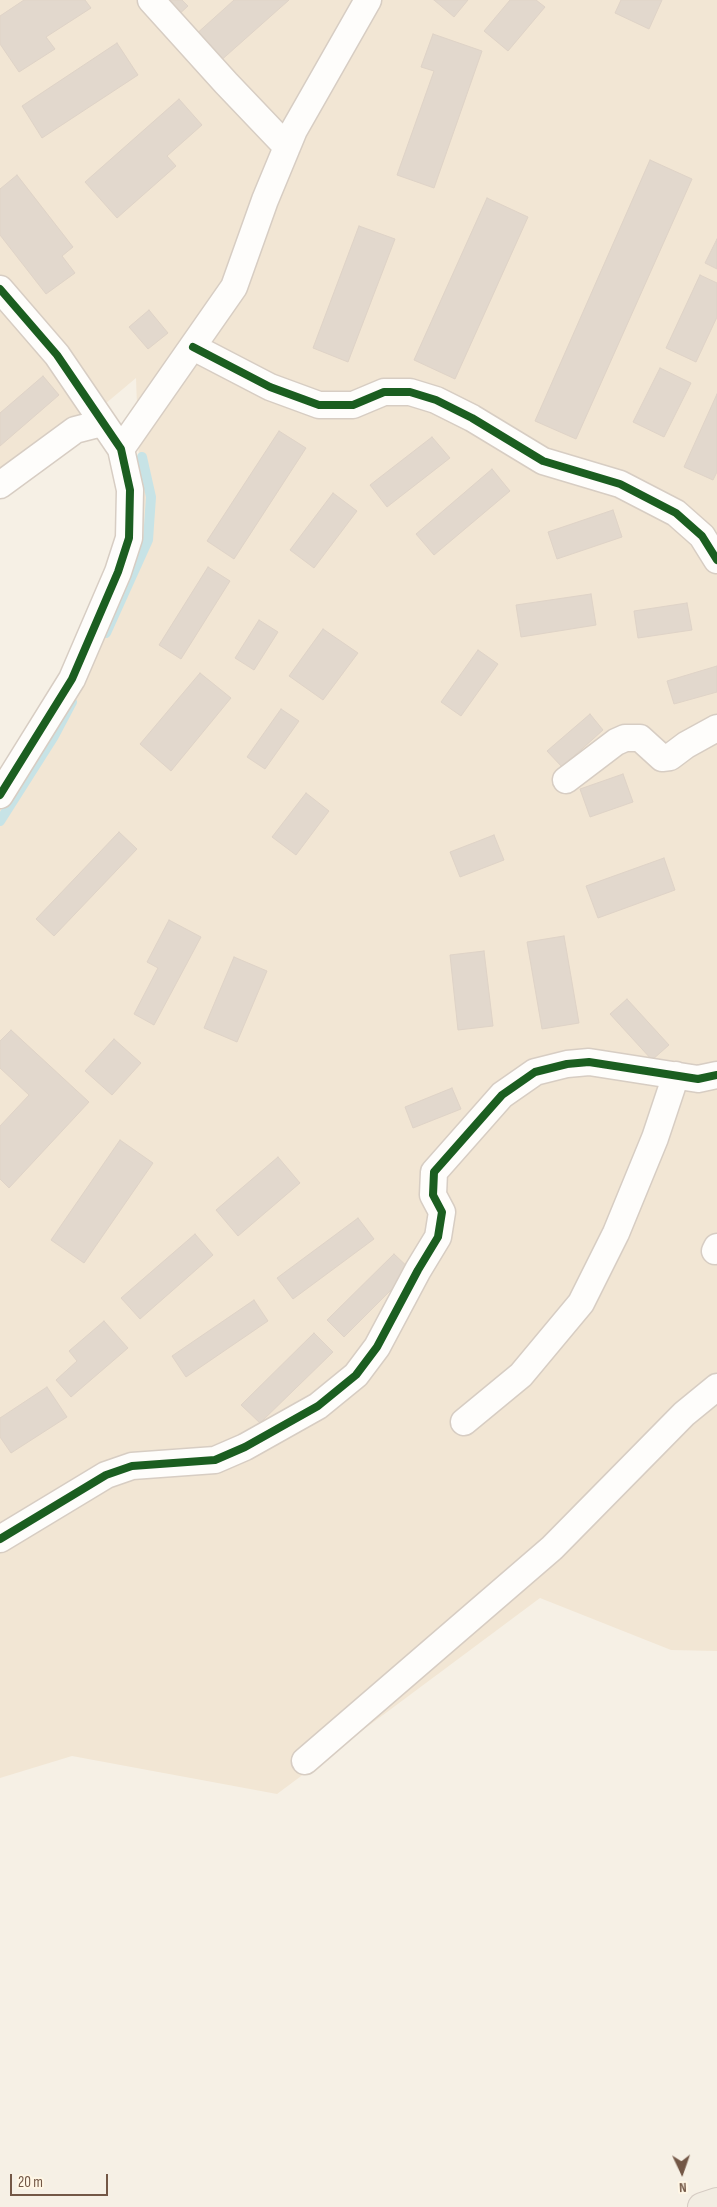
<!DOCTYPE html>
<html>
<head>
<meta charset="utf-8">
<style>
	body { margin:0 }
	#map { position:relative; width:717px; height:2207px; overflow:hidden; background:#f6f0e5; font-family:"Sofia Sans Condensed",sans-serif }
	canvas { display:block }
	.north { position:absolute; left:657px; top:2147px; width:50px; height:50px; -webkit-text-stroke:4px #fff6e5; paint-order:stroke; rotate:177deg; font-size:14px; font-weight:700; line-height:20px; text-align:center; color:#735746 }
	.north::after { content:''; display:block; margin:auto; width:18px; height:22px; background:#735746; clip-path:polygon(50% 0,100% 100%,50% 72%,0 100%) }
	.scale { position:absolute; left:10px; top:2174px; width:98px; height:22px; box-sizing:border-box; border:2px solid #735746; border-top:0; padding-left:6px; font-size:15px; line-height:18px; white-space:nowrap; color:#735746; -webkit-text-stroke:4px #fff6e5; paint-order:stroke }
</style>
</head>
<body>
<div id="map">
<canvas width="717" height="2207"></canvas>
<div class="north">N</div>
<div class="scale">20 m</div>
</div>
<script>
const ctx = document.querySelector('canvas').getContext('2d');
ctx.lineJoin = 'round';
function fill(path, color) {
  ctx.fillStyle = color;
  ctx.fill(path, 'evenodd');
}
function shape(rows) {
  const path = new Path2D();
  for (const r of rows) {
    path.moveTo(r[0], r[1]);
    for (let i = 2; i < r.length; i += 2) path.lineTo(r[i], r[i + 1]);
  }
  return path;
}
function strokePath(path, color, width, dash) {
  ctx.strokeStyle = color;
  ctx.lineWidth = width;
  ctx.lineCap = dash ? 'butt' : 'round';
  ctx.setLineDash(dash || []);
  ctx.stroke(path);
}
fill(shape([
	[0,0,717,0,717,1651,671,1650,540,1598,277,1794,72,1756,0,1778,0,806,58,693,140,489,136,378,0,492]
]), '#f2e6d4');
strokePath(shape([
	[106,633,148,540,151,497,142,457],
	[0,821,54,736,72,702]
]), '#c7e3e6', 10);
const building = shape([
	[24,0,85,0,91,8,46,37,55,49,19,72,0,44,0,16,24,0],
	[161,0,182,0,188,6,176,17,161,0],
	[234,0,289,0,218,63,194,36,234,0],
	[434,0,468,0,454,17,434,0],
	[510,0,536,0,545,7,508,51,484,31,510,0],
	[621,0,662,0,649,29,615,13,621,0],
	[433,34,482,51,434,188,397,175,434,71,421,67,433,34],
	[117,43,138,75,42,138,22,106,117,43],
	[179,99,202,125,167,156,176,166,117,218,85,182,179,99],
	[650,160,692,179,576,439,535,421,650,160],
	[17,175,73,247,62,256,75,273,46,294,0,235,0,189,17,175],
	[487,198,528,217,455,379,414,360,487,198],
	[359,226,395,239,348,362,313,348,359,226],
	[717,239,717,269,705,263,717,239],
	[700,275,717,283,717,317,696,362,666,348,700,275],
	[149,310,168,333,148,349,129,327,149,310],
	[660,368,691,383,664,437,633,422,660,368],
	[43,376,59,395,0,446,0,413,43,376],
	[717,394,717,472,713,480,684,467,717,394],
	[279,431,306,448,234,559,207,541,279,431],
	[432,437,450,458,387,507,370,485,432,437],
	[492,469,510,491,434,555,416,534,492,469],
	[333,493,357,511,314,568,290,550,333,493],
	[613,510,622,537,557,559,548,532,613,510],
	[208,567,230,581,181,659,159,645,208,567],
	[591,594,596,625,521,637,516,605,591,594],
	[687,603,692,630,638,638,634,611,687,603],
	[259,620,278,632,254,670,235,658,259,620],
	[323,629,358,653,323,700,289,676,323,629],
	[478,650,498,664,461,716,441,702,478,650],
	[717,666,717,692,674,704,667,681,717,666],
	[200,673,231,698,171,771,140,744,200,673],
	[281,709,299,721,265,769,247,757,281,709],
	[590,714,603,730,562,767,547,751,590,714],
	[623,774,633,802,590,817,580,789,623,774],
	[306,793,329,811,296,855,272,837,306,793],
	[119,832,137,849,54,936,36,919,119,832],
	[494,835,504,860,460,877,450,852,494,835],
	[664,858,675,890,598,918,586,886,664,858],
	[169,920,201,937,154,1025,134,1014,158,968,147,962,169,920],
	[564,936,579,1023,542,1029,527,942,564,936],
	[484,951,493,1026,458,1030,450,955,484,951],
	[234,957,267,971,237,1042,204,1028,234,957],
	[627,999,669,1045,652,1060,610,1014,627,999],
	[11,1030,89,1102,9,1188,0,1179,0,1126,29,1095,0,1068,0,1041,11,1030],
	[114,1039,141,1063,112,1095,85,1071,114,1039],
	[452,1088,461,1109,413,1128,405,1107,452,1088],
	[120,1140,153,1163,84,1263,51,1240,120,1140],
	[278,1157,300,1183,238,1236,216,1210,278,1157],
	[358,1218,374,1239,293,1299,277,1278,358,1218],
	[195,1234,213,1255,140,1319,121,1298,195,1234],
	[394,1254,411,1270,344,1337,327,1320,394,1254],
	[254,1300,268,1321,186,1377,172,1356,254,1300],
	[104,1321,128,1348,71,1397,56,1380,77,1361,69,1351,104,1321],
	[314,1333,333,1352,260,1423,241,1405,314,1333],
	[47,1387,67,1417,11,1453,0,1437,0,1418,47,1387]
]);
fill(building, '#e2d8cd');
strokePath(building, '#dfd3c7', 1);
const minor = shape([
	[151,0,226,83,287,147],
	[0,289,57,355,121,449,130,490,129,538,118,572,72,679,0,795],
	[193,347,270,387,319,405,353,405,384,392,410,392,436,400,472,418,543,461,620,484,676,513,702,536,717,560],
	[121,449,234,287,265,200,294,130,368,0],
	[0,485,75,430,102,423],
	[566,780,616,742,625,738,640,738,662,758,670,757,686,745,717,728],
	[715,1251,717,1247],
	[464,1422,521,1375,581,1303,616,1233,655,1138,676,1075],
	[0,1539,106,1475,132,1466,215,1460,245,1447,318,1406,356,1375,377,1347,418,1270,438,1237,442,1212,433,1195,434,1172,502,1095,535,1072,567,1064,589,1062,698,1079,717,1075],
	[305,1761,552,1548,684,1414,717,1387]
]);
const primary = shape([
	[702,2207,717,2202]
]);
strokePath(minor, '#d7cdc3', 29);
strokePath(primary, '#d5cbc3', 30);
strokePath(minor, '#fefdfb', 26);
strokePath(primary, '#f2ede2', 28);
strokePath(shape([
	[0,289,57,355,121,449,130,490,129,538,118,572,72,679,0,795],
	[193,347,270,387,319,405,353,405,384,392,410,392,436,400,472,418,543,461,620,484,676,513,702,536,717,560],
	[0,1539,106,1475,132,1466,215,1460,245,1447,318,1406,356,1375,377,1347,418,1270,438,1237,442,1212,433,1195,434,1172,502,1095,535,1072,567,1064,589,1062,698,1079,717,1075]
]), '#1b5e20', 8);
</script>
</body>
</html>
